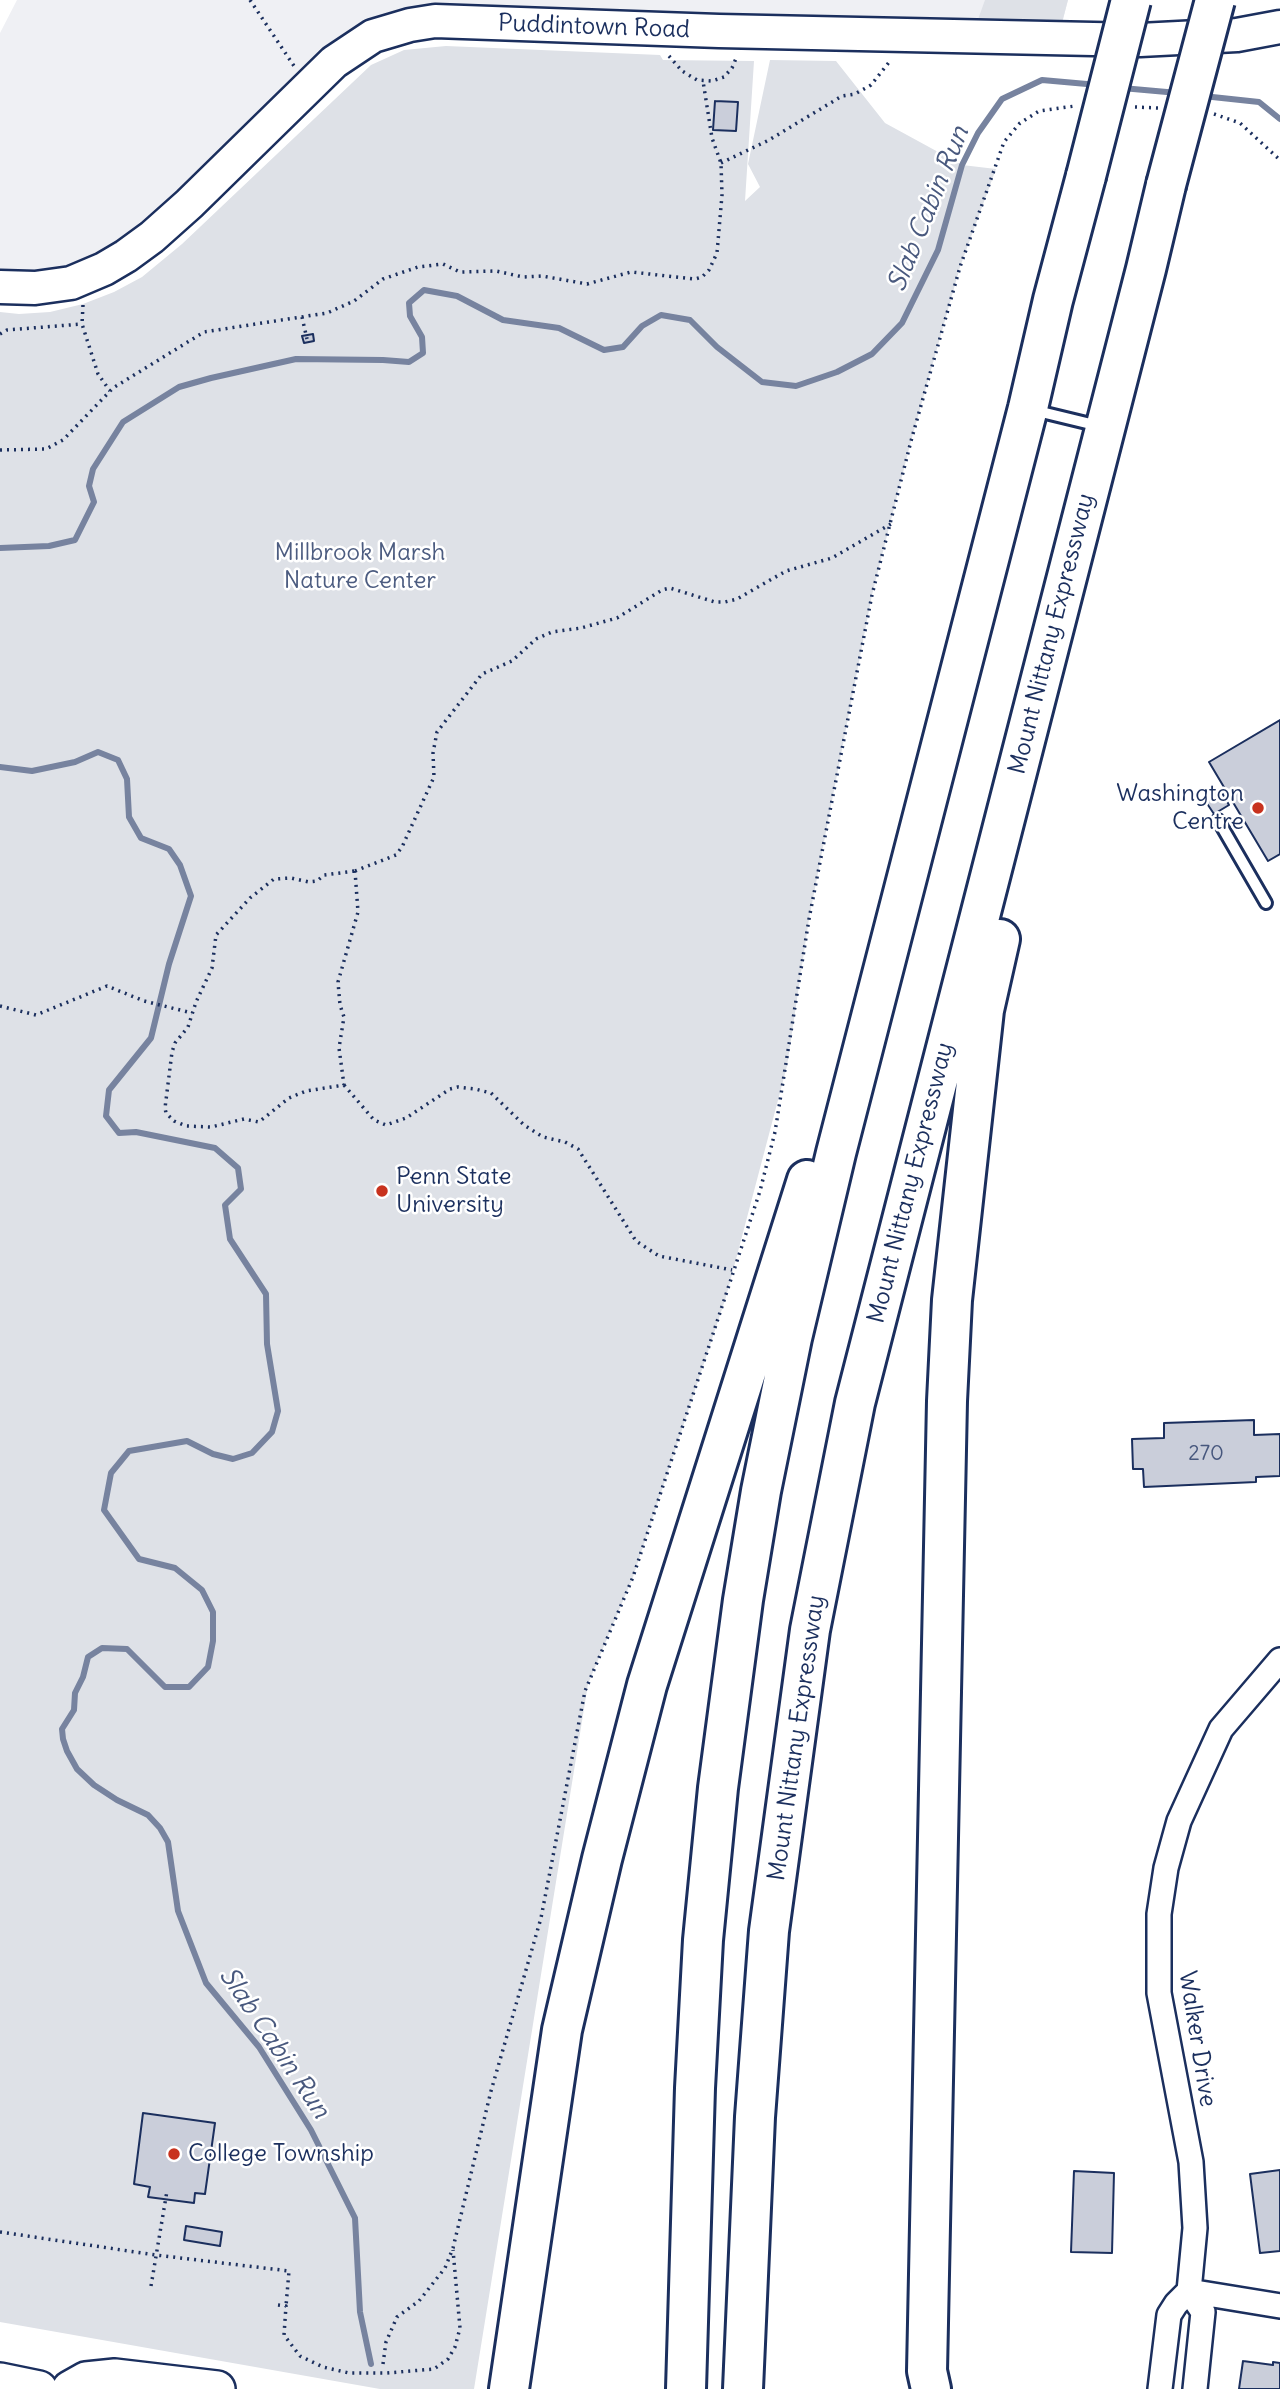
<!DOCTYPE html>
<html>
<head>
<meta charset="utf-8">
<style>
	body { margin:0 }
	canvas { display:block; background:#fff }
</style>
</head>
<body>
<canvas width="1280" height="2389"></canvas>
<script>
const ctx = document.querySelector('canvas').getContext('2d');
ctx.lineJoin = 'round';
function fill(path, color) {
  ctx.fillStyle = color;
  ctx.fill(path, 'evenodd');
}
function shape(rows) {
  const path = new Path2D();
  for (const r of rows) {
    path.moveTo(r[0], r[1]);
    for (let i = 2; i < r.length; i += 2) path.lineTo(r[i], r[i + 1]);
  }
  return path;
}
function strokePath(path, color, width, dash) {
  ctx.strokeStyle = color;
  ctx.lineWidth = width;
  ctx.lineCap = dash ? 'butt' : 'round';
  ctx.setLineDash(dash || []);
  ctx.stroke(path);
}
function write(font, color, halo, rows, align = 'center') {
  ctx.font = font + ' Delius,sans-serif';
  ctx.lineWidth = 5;
  ctx.setLineDash([]);
  ctx.textBaseline = 'middle';
  ctx.strokeStyle = halo;
  ctx.fillStyle = color;
  for (const [text, x, y, turn = 0] of rows) {
    ctx.save();
    ctx.translate(x, y);
    ctx.rotate((+turn || 0) * Math.PI / 180);
    ctx.textAlign = isNaN(turn) ? turn : align;
    if (halo) ctx.strokeText(text, 0, 0);
    ctx.fillText(text, 0, 0);
    ctx.restore();
  }
}
fill(shape([
	[17,0,1068,0,1061,27,393,17,147,229,104,257,63,272,0,275,0,33]
]), '#eff0f4');
fill(shape([
	[985,0,1068,0,1058,38,972,36],
	[446,46,660,55,663,60,754,61,745,201,760,187,748,164,770,60,836,61,885,123,962,165,996,169,960,267,911,441,872,595,809,919,787,1066,726,1297,633,1577,588,1684,474,2389,380,2389,0,2322,0,312,19,314,50,312,83,304,114,292,142,277,182,244,371,65,404,50]
]), '#dee1e7');
strokePath(shape([
	[1122,88,1178,93],
	[1203,96,1259,102,1280,119],
	[0,548,49,546,75,540,94,502,89,486,93,469,123,422,179,387,211,378,296,359,383,360,409,362,423,353,422,337,410,316,409,303,424,290,457,296,503,320,559,328,604,350,623,347,642,326,661,315,690,320,717,347,762,382,796,386,837,372,872,354,902,323,938,250,962,165,978,133,1002,99,1042,80,1098,85],
	[0,767,32,771,75,762,98,752,118,760,127,779,129,817,141,838,169,849,180,865,191,896,169,964,151,1038,109,1090,106,1116,119,1133,136,1132,215,1148,238,1168,241,1189,225,1205,230,1239,266,1294,267,1344,278,1411,272,1432,252,1453,233,1459,213,1454,187,1441,129,1451,111,1473,104,1510,139,1559,175,1568,202,1590,213,1612,213,1641,208,1667,189,1687,165,1687,127,1649,102,1648,88,1657,83,1677,75,1693,74,1710,62,1729,63,1739,67,1751,77,1769,94,1785,117,1800,148,1815,160,1828,168,1842,178,1911,206,1983,259,2047,311,2130,355,2218,360,2312,371,2364]
]), '#77839f', 6);
const building = shape([
	[715,101,738,102,736,131,713,130,715,101],
	[313,334,314,341,304,343,302,336,313,334],
	[1280,720,1280,854,1268,861,1209,762,1280,720],
	[1220,789,1229,805,1214,814,1204,799,1220,789],
	[1254,1420,1254,1435,1280,1434,1280,1476,1256,1477,1256,1482,1144,1487,1143,1469,1133,1469,1132,1439,1164,1438,1164,1423,1254,1420],
	[143,2113,215,2123,205,2194,195,2193,194,2203,148,2197,150,2187,134,2184,143,2113],
	[1280,2170,1280,2251,1260,2253,1250,2174,1280,2170],
	[1074,2171,1114,2173,1112,2253,1071,2252,1074,2171],
	[186,2226,222,2232,220,2246,184,2240,186,2226],
	[1243,2361,1273,2365,1273,2362,1280,2363,1280,2389,1239,2389,1243,2361]
]);
fill(building, '#caceda');
strokePath(building, '#1b2f5e', 2);
const lane = shape([
	[1033,410,1099,426],
	[1218,820,1266,903]
]);
const street = shape([
	[1189,2291,1280,2306],
	[1160,2389,1169,2315,1176,2304,1189,2291],
	[1195,2389,1203,2312,1189,2291,1195,2228,1191,2162,1159,1993,1159,1914,1166,1868,1179,1821,1221,1729,1280,1660]
]);
const secondary = shape([
	[0,287,35,288,71,283,104,269,126,256,152,237,189,204,334,62,373,36,410,25,435,21,719,31,1140,40,1237,35,1280,27]
]);
const primary = shape([
	[0,2381,39,2389],
	[70,2389,86,2380,115,2377,217,2389]
]);
const highway = shape([
	[509,2389,562,2030,602,1859,647,1685,807,1180],
	[686,2389,695,2088,703,1940,718,1788,743,1600,761,1491,792,1338,836,1153,1028,408,1053,300,1086,176],
	[743,2389,755,2117,769,1931,810,1630,855,1403,1146,269,1166,185],
	[931,2389,927,2371,947,1401,952,1300,984,1010,1000,939]
]);
strokePath(lane, '#1b2f5e', 16);
strokePath(street, '#1b2f5e', 28);
strokePath(secondary, '#1b2f5e', 37);
strokePath(primary, '#1b2f5e', 40);
strokePath(highway, '#1b2f5e', 44);
strokePath(shape([
	[250,0,294,66],
	[669,56,682,71,697,80,712,81,724,77,732,68,737,56],
	[1135,107,1158,108],
	[1214,114,1240,123,1280,160],
	[721,163,769,140,842,96,855,94,871,85,890,61],
	[83,305,82,324,98,374,110,391],
	[302,317,307,339],
	[0,334,7,330,82,324],
	[0,450,46,449,63,440,113,388,204,332,327,313,354,301,383,279,418,267,443,264,460,272,496,271,523,277,542,276,587,284,631,272,695,279,702,277,709,270,717,253,722,195,721,163,712,138,703,81],
	[355,871,358,912,338,982,340,1005,344,1017,339,1048,344,1085,306,1091,289,1098,259,1122,244,1119,211,1127,186,1126,174,1121,166,1113,165,1108,172,1052,175,1043,188,1027,196,1002,212,968,216,935,250,898,274,879,291,878,309,882,317,881,324,875,355,871],
	[355,871,396,855,402,847,434,777,433,753,437,732,482,674,512,661,536,639,552,632,581,628,617,618,662,590,670,588,715,602,725,602,737,599,786,571,832,558,891,524],
	[0,1006,36,1015,107,986,144,1001,192,1013],
	[344,1085,374,1120,386,1125,406,1118,450,1089,458,1087,475,1089,491,1093,524,1125,543,1137,565,1142,578,1149,636,1241,659,1256,732,1270],
	[0,2232,156,2255,289,2271,286,2306],
	[151,2286,167,2191],
	[278,2305,286,2306,284,2335,300,2356,323,2367,349,2373,387,2373,434,2369,448,2359,455,2347,460,2328,453,2250],
	[383,2364,386,2342,397,2317,419,2301,445,2268,453,2248,491,2091,541,1918,585,1691,633,1577,760,1191,775,1132,809,919,872,595,911,441,960,267,1004,142,1020,123,1039,111,1075,106]
]), '#1b2f5e', 3.5, [2, 5]);
strokePath(lane, '#fff', 10);
strokePath(street, '#fff', 23);
strokePath(secondary, '#fff', 32);
strokePath(primary, '#fff', 35);
strokePath(highway, '#fff', 38);
const highwayBridge = shape([
	[1086,176,1131,0],
	[1166,185,1215,0]
]);
strokePath(highwayBridge, '#1b2f5e', 44, []);
strokePath(highwayBridge, '#fff', 38);
for (const [x, y, r, color] of [
	[1258,808,7,"#c8321e"],
	[382,1191,7,"#c8321e"],
	[174,2154,7,"#c8321e"]
]) {
  const dot = new Path2D();
  dot.arc(x, y, r, 0, 2 * Math.PI);
  ctx.fillStyle = color;
  ctx.fill(dot);
  strokePath(dot, '#fff', 2.5);
}
write('21px', '#47577d', null, [
	["270",1206,1454]
]);
write('24px', '#1b2f5e', '#fff', [
	["Puddintown Road",594,27,2],
	["Mount Nittany Expressway",1052,634,-76],
	["Mount Nittany Expressway",911,1183,-76],
	["Mount Nittany Expressway",797,1738,-82],
	["Walker Drive",1197,2039,81]
]);
write('24px', '#4c5c80', '#fff', [
	["Millbrook Marsh",360,553],
	["Nature Center",360,581]
]);
write('24px', '#1b2f5e', '#fff', [
	["Washington",1244,794,"right"],
	["Centre",1244,822,"right"],
	["Penn State",396,1177],
	["University",396,1205],
	["College Township",188,2154]
], 'left');
write('italic 26px', '#49597e', '#fff', [
	["Slab Cabin Run",929,209,-68],
	["Slab Cabin Run",274,2043,56]
]);
</script>
</body>
</html>
